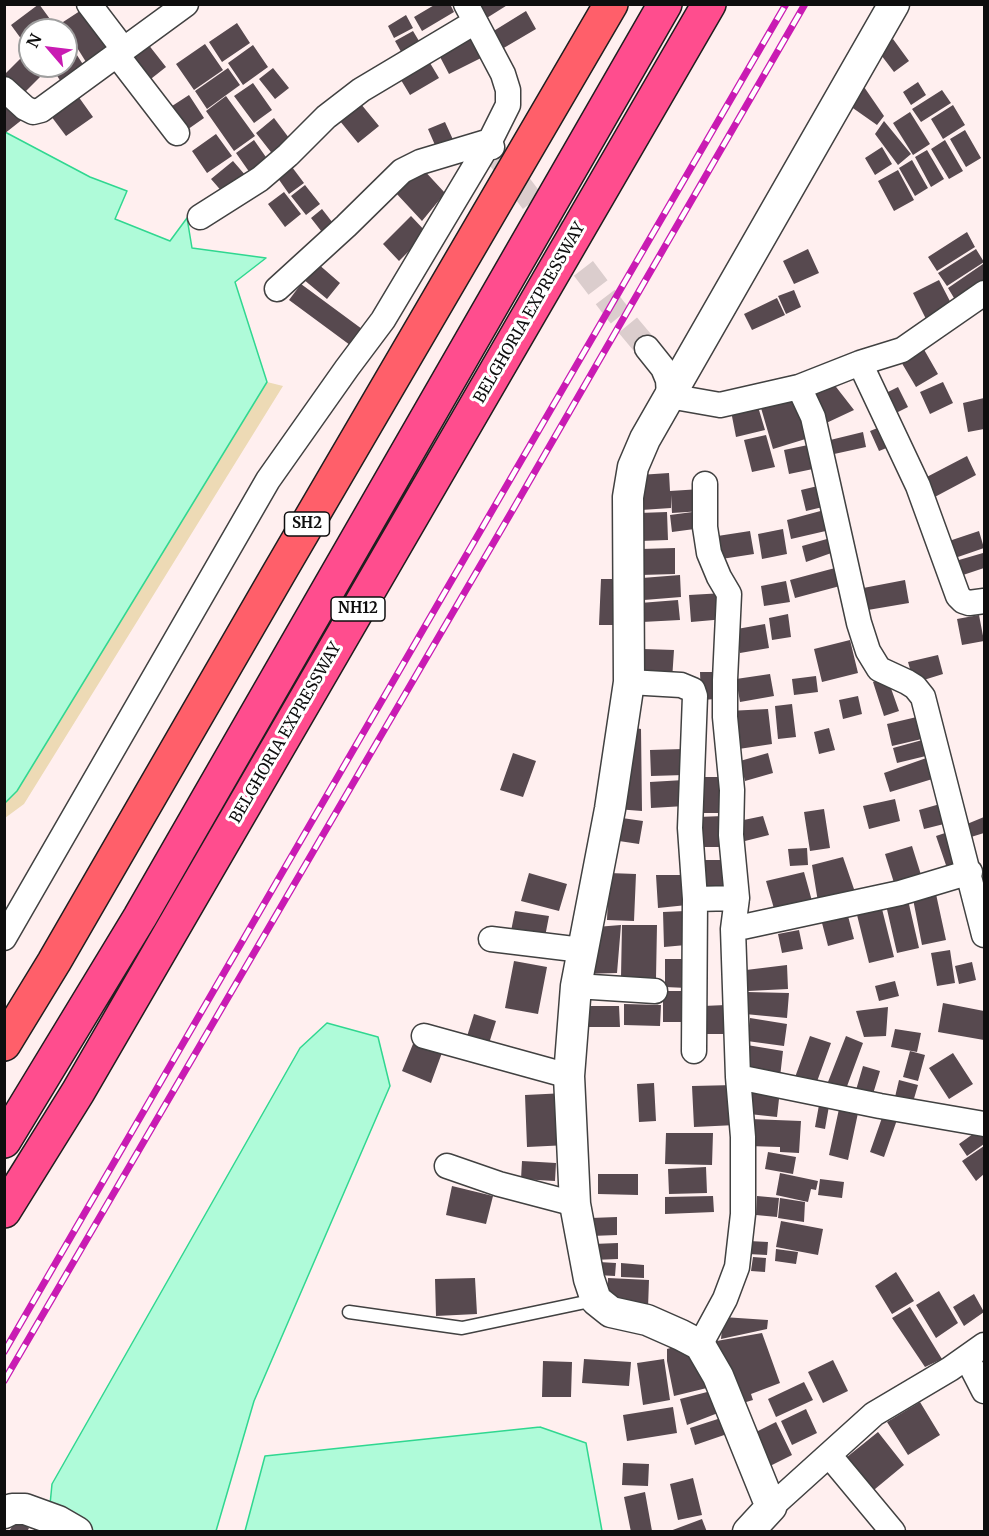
<!DOCTYPE html>
<html>
<head>
<meta charset="utf-8">
<style>
	body { margin:0 }
	#map { position:relative; width:989px; height:1536px; overflow:hidden; background:#ffefef; font-family:Merriweather,serif }
	canvas { display:block }
	.frame { position:absolute; inset:0; border:6px solid #0e0e0e; pointer-events:none }
	.north { position:absolute; left:18px; top:18px; width:60px; height:60px; box-sizing:border-box; background:#fff; border:2px solid #9f9f9f; border-radius:50%; rotate:298deg; font-size:16px; font-weight:700; line-height:24px; text-align:center; color:#0e0e0e }
	.north::after { content:''; display:block; margin:auto; width:21px; height:27px; background:#c91bb3; clip-path:polygon(50% 0,100% 100%,50% 72%,0 100%) }
</style>
</head>
<body>
<div id="map">
<canvas width="989" height="1536"></canvas>
<div class="frame"></div>
<div class="north">N</div>
</div>
<script>
const ctx = document.querySelector('canvas').getContext('2d');
ctx.lineJoin = 'round';
function fill(path, color) {
  ctx.fillStyle = color;
  ctx.fill(path, 'evenodd');
}
function shape(rows) {
  const path = new Path2D();
  for (const r of rows) {
    path.moveTo(r[0], r[1]);
    for (let i = 2; i < r.length; i += 2) path.lineTo(r[i], r[i + 1]);
  }
  return path;
}
function strokePath(path, color, width, dash) {
  ctx.strokeStyle = color;
  ctx.lineWidth = width;
  ctx.lineCap = dash ? 'butt' : 'round';
  ctx.setLineDash(dash || []);
  ctx.stroke(path);
}
function write(font, color, halo, rows, align = 'center') {
  ctx.font = font + ' Merriweather,serif';
  ctx.lineWidth = 6;
  ctx.setLineDash([]);
  ctx.textBaseline = 'middle';
  ctx.strokeStyle = halo;
  ctx.fillStyle = color;
  for (const [text, x, y, turn = 0] of rows) {
    ctx.save();
    ctx.translate(x, y);
    ctx.rotate((+turn || 0) * Math.PI / 180);
    ctx.textAlign = isNaN(turn) ? turn : align;
    if (halo) ctx.strokeText(text, 0, 0);
    ctx.fillText(text, 0, 0);
    ctx.restore();
  }
}
fill(shape([
	[267,382,283,386,24,804,5,818,5,803,17,791]
]), '#eddab5');
const water = shape([
	[5,132,90,177,127,191,115,219,170,241,187,218,192,248,266,258,235,282,267,382,17,791,5,803,5,132],
	[327,1023,378,1037,390,1086,254,1401,216,1531,79,1531,49,1515,52,1484,300,1048,327,1023],
	[540,1427,586,1443,602,1531,245,1531,265,1456,540,1427]
]);
fill(water, '#affbd9');
strokePath(water, '#30d790', 1.5);
fill(shape([
	[39,4,58,30,30,30,30,51,11,25],
	[436,4,450,4,454,12,422,31,414,17],
	[472,4,509,4,482,21],
	[86,7,111,45,86,62,66,30,60,24],
	[526,11,536,29,502,49,492,32],
	[406,15,413,28,394,38,388,26],
	[237,23,250,43,222,62,209,42],
	[413,31,422,46,404,57,395,41],
	[473,37,483,57,449,74,439,55],
	[66,38,84,66,61,82,51,66,66,66],
	[144,39,166,67,147,82,124,55],
	[893,39,909,61,894,72,878,51],
	[205,44,223,70,194,90,176,64],
	[253,45,268,67,243,85,228,63],
	[25,54,30,59,30,66,37,66,44,73,19,98,4,84,4,75],
	[427,58,439,78,410,95,398,75],
	[228,68,240,85,207,109,195,91],
	[273,68,289,88,275,99,259,79],
	[918,82,926,95,911,105,903,92],
	[253,83,272,110,254,123,234,96],
	[862,84,884,116,877,125,850,106],
	[942,90,951,103,921,122,912,109],
	[189,95,204,118,184,132,169,108],
	[78,96,93,117,66,136,51,116],
	[226,96,255,136,234,151,206,111],
	[4,97,23,119,4,134],
	[356,98,379,126,358,143,335,115],
	[953,105,965,125,943,139,931,119],
	[910,112,930,144,913,155,893,123],
	[274,118,292,142,274,156,256,133],
	[884,121,911,154,898,165,875,134],
	[445,122,455,144,438,152,428,129],
	[965,130,981,158,966,167,950,139],
	[216,134,232,156,207,173,192,151],
	[254,140,268,160,250,173,236,153],
	[945,140,963,171,949,179,931,149],
	[882,147,892,164,875,175,865,158],
	[927,150,944,179,931,187,915,157],
	[912,160,928,188,915,196,899,168],
	[233,161,246,176,224,194,211,179],
	[289,163,304,183,289,194,275,174],
	[421,167,445,193,422,221,395,192],
	[898,170,914,200,894,211,878,181],
	[305,185,320,204,306,215,291,196],
	[284,192,301,214,285,227,268,204],
	[322,209,336,227,325,236,311,218],
	[411,216,427,233,399,261,383,244],
	[967,232,975,247,937,271,928,257],
	[808,249,819,273,794,284,783,261],
	[976,249,984,262,947,286,938,273],
	[317,263,340,283,327,299,303,279],
	[983,264,984,284,957,303,948,288],
	[939,280,953,307,927,321,913,293],
	[301,284,362,329,350,345,289,300],
	[794,290,801,307,786,314,778,296],
	[777,298,785,315,752,330,744,314],
	[922,346,938,374,916,387,900,360],
	[943,382,953,403,930,414,920,392],
	[833,383,854,410,822,425,815,389],
	[898,387,908,407,890,416,880,396],
	[799,395,812,437,773,449,761,408],
	[984,398,984,429,968,432,963,403],
	[756,400,765,430,736,437,730,406],
	[885,425,894,445,879,451,870,431],
	[863,432,866,447,825,456,822,442],
	[766,435,775,467,752,472,744,440],
	[808,445,813,469,789,474,784,450],
	[967,456,976,475,931,499,921,480],
	[669,473,670,491,701,489,702,511,672,513,671,495,671,508,641,510,639,475],
	[822,485,827,506,806,511,801,490],
	[828,509,830,530,791,539,787,520],
	[700,511,702,528,672,532,670,515],
	[667,512,668,540,640,541,639,513],
	[783,529,787,554,762,559,758,534],
	[750,531,754,554,715,560,711,537],
	[979,531,984,548,955,558,949,541],
	[834,537,837,551,806,562,802,546],
	[675,548,675,574,641,575,641,549],
	[983,553,984,568,957,577,952,562],
	[835,568,840,586,795,598,790,580],
	[680,575,681,597,644,600,642,578],
	[601,579,626,579,625,625,599,625],
	[905,580,909,603,862,611,858,589],
	[786,581,790,602,764,606,761,586],
	[724,593,725,619,691,622,689,595],
	[678,600,680,620,642,622,640,603],
	[788,614,791,637,772,640,769,618],
	[979,615,984,641,962,645,957,619],
	[765,624,769,648,740,653,737,629],
	[850,640,858,673,822,682,814,649],
	[643,649,674,650,672,680,642,679],
	[938,655,943,674,914,683,908,662],
	[700,672,716,672,716,699,701,700],
	[770,674,774,696,740,702,736,679],
	[816,676,818,692,794,695,792,679],
	[887,677,899,711,884,716,873,682],
	[858,696,862,714,843,719,839,700],
	[792,704,796,737,778,739,775,706],
	[768,709,772,744,732,750,728,711],
	[921,716,926,738,892,746,887,724],
	[630,727,641,729,642,811,616,809],
	[829,728,835,750,819,754,814,732],
	[926,739,930,755,897,763,893,748],
	[683,749,684,775,651,776,650,750],
	[513,753,536,761,523,797,500,790],
	[768,753,773,773,745,781,740,761],
	[932,756,939,777,890,792,884,773],
	[697,777,725,777,724,813,696,813],
	[684,780,685,806,651,808,650,782],
	[895,799,900,821,869,829,863,806],
	[947,802,952,822,924,829,919,810],
	[824,809,830,848,810,851,804,812],
	[723,816,723,847,698,847,698,817],
	[763,816,769,835,737,843,734,822],
	[984,817,984,833,971,837,967,824],
	[622,818,643,821,639,844,619,841],
	[951,831,963,866,948,871,936,836],
	[912,846,922,878,895,886,885,854],
	[807,848,808,865,790,866,788,849],
	[843,857,855,892,818,902,812,865],
	[702,860,729,860,729,892,703,892],
	[804,872,812,901,775,912,766,881],
	[529,873,567,884,559,911,521,901],
	[609,873,636,874,634,921,607,920],
	[656,875,688,875,687,905,658,908],
	[936,894,946,940,922,945,913,899],
	[908,900,919,948,897,953,886,905],
	[882,909,894,957,869,963,857,915],
	[515,911,549,916,544,942,510,936],
	[686,911,686,945,664,947,663,912],
	[848,916,854,939,828,946,822,923],
	[621,925,617,973,581,974,596,927],
	[622,925,657,925,656,978,621,977],
	[799,930,803,949,782,953,778,934],
	[950,950,955,983,937,986,931,953],
	[665,959,686,959,687,988,665,987],
	[514,961,547,967,538,1014,505,1008],
	[972,962,976,980,959,984,955,966],
	[787,965,788,989,748,991,746,970],
	[895,981,899,996,879,1001,875,986],
	[663,991,689,991,689,1022,663,1022],
	[747,992,789,993,787,1018,745,1014],
	[943,1003,984,1011,984,1040,938,1032],
	[624,1004,661,1005,660,1026,624,1025],
	[726,1005,727,1034,704,1034,703,1006],
	[580,1006,619,1006,620,1027,581,1027],
	[888,1007,886,1036,864,1037,856,1011],
	[474,1014,496,1021,486,1053,464,1046],
	[750,1018,787,1024,784,1046,747,1041],
	[895,1029,921,1033,917,1052,891,1047],
	[810,1036,831,1043,815,1087,794,1080],
	[846,1036,863,1043,846,1089,828,1082],
	[415,1039,443,1050,431,1083,402,1071],
	[747,1045,783,1051,780,1077,745,1072],
	[910,1051,925,1055,918,1081,903,1077],
	[953,1053,973,1084,949,1099,929,1068],
	[863,1066,880,1071,873,1094,856,1090],
	[899,1080,918,1085,913,1102,895,1097],
	[654,1083,656,1121,639,1122,637,1084],
	[735,1085,736,1125,694,1127,692,1086],
	[750,1086,780,1090,777,1117,749,1114],
	[566,1093,568,1145,527,1147,525,1095],
	[819,1105,829,1106,825,1129,815,1127],
	[839,1109,858,1113,848,1160,829,1155],
	[884,1112,898,1117,884,1157,870,1152],
	[750,1119,801,1121,799,1153,780,1152,780,1147,749,1146],
	[980,1129,984,1136,984,1144,967,1156,959,1144],
	[666,1133,713,1133,712,1165,665,1164],
	[984,1146,984,1174,976,1181,962,1161],
	[768,1152,796,1157,793,1174,765,1169],
	[522,1161,556,1163,555,1181,521,1179],
	[706,1167,707,1193,669,1194,668,1169],
	[780,1173,818,1181,816,1190,811,1189,808,1202,776,1195],
	[598,1174,638,1174,638,1195,598,1194],
	[820,1179,844,1182,842,1198,818,1195],
	[452,1186,493,1196,486,1224,446,1215],
	[713,1196,714,1212,665,1214,665,1197],
	[757,1196,779,1198,777,1217,756,1215],
	[780,1198,805,1202,804,1222,778,1218],
	[617,1217,617,1235,591,1236,591,1218],
	[781,1221,823,1229,818,1255,776,1247],
	[749,1241,768,1242,767,1255,748,1254],
	[618,1243,618,1259,593,1260,593,1244],
	[776,1249,798,1252,796,1264,775,1261],
	[753,1257,766,1258,765,1272,751,1271],
	[599,1262,616,1263,615,1276,597,1275],
	[621,1263,644,1265,644,1278,621,1277],
	[896,1272,914,1301,892,1314,875,1286],
	[475,1278,477,1314,436,1316,435,1279],
	[608,1278,649,1280,648,1308,607,1306],
	[939,1291,958,1323,936,1338,916,1305],
	[974,1294,984,1312,964,1326,953,1307],
	[910,1307,942,1359,925,1367,892,1318],
	[723,1317,768,1320,767,1329,721,1339],
	[762,1333,780,1383,751,1394,753,1400,736,1405,711,1342],
	[674,1347,693,1351,711,1387,674,1396,667,1361,667,1349],
	[584,1359,631,1362,629,1386,582,1383],
	[664,1359,670,1400,643,1405,637,1363],
	[833,1360,848,1391,823,1403,808,1372],
	[543,1361,572,1362,571,1397,542,1397],
	[804,1382,813,1400,776,1417,768,1399],
	[711,1391,718,1413,687,1425,680,1399],
	[920,1402,940,1435,908,1455,887,1422],
	[673,1407,677,1433,627,1441,623,1415],
	[806,1409,817,1433,792,1445,781,1421],
	[724,1417,730,1433,695,1445,690,1428],
	[776,1422,792,1455,770,1466,754,1433],
	[878,1432,904,1465,869,1494,842,1461],
	[623,1463,649,1464,648,1486,622,1485],
	[693,1478,702,1515,678,1520,670,1484],
	[645,1492,652,1531,631,1532,624,1497],
	[702,1519,707,1532,670,1532,670,1531],
	[16,1520,29,1528,27,1532,10,1530]
]), '#57494f');
strokePath(shape([
	[496,154,616,311,647,348]
]), '#dbcdcd', 24, [24, 12]);
const service = shape([
	[349,1312,462,1328,595,1300]
]);
const minor = shape([
	[89,4,124,50],
	[117,55,177,133],
	[4,89,25,108,33,112,41,110,186,4],
	[200,217,260,179,288,155,326,117,361,90,475,22],
	[277,289,346,226,402,171,420,162,490,141,492,147],
	[647,348,663,368,668,380,669,396,720,405,799,387,860,363,902,350,984,293],
	[860,363,918,486,958,596,963,601,969,603,984,601],
	[799,387,813,417,859,623,868,651,879,669,907,682,915,687,923,697,984,935],
	[705,484,705,527,709,553,719,577,729,594,725,680,725,717,732,790,731,835,737,898,733,929],
	[629,682,681,685,693,690,695,696,690,828,695,899,694,1051],
	[695,899,737,898],
	[4,938,268,480,347,368,383,320,490,141,508,105,508,90,503,74,466,4],
	[491,939,582,950],
	[576,986,655,991],
	[424,1036,569,1076],
	[738,1077,880,1106,984,1124],
	[447,1166,499,1184,575,1204],
	[700,1345,725,1299,737,1267,743,1214,743,1137,738,1077,733,929,900,893,970,872],
	[967,1358,984,1391],
	[829,1455,893,1532],
	[771,1507,874,1414,950,1369,984,1345]
]);
const tertiary = shape([
	[4,1513,12,1509,25,1509,58,1521,77,1532],
	[748,1532,771,1507,718,1376,700,1345,681,1335,647,1320,611,1312,596,1300,589,1279,575,1204,569,1076,576,986,610,809,629,682,628,497,633,467,645,439,894,4]
]);
const primary = shape([
	[4,1044,54,962,280,571,611,4]
]);
const motorway = shape([
	[4,1141,140,917,665,4],
	[4,1211,78,1092,709,4]
]);
strokePath(service, '#414141', 15);
strokePath(minor, '#414141', 27);
strokePath(tertiary, '#414141', 33);
strokePath(primary, '#1f1f1f', 36);
strokePath(motorway, '#1f1f1f', 36);
strokePath(service, '#fff', 12);
strokePath(minor, '#fff', 24);
strokePath(tertiary, '#fff', 30);
strokePath(primary, '#ff5f6a', 33);
strokePath(motorway, '#ff4d8e', 33);
const rail = shape([
	[4,1352,786,4],
	[4,1381,515,506,805,4]
]);
strokePath(rail, '#c91bb3', 7);
strokePath(rail, '#fff', 4.5, [14]);
for (const [x, y, w] of [
	[307,524,45],
	[358,609,54]
]) {
  const box = new Path2D();
  box.roundRect(x - w / 2, y - 12, w, 24, 4.5);
  ctx.fillStyle = '#fff';
  ctx.fill(box);
  strokePath(box, '#0e0e0e', 1.5);
}
write('bold 15px', '#0e0e0e', null, [
	["SH2",307,524],
	["NH12",358,609]
]);
write('16px', '#0e0e0e', '#fff', [
	["BELGHORIA EXPRESSWAY",530,313,-60],
	["BELGHORIA EXPRESSWAY",286,733,-60]
]);
</script>
</body>
</html>
